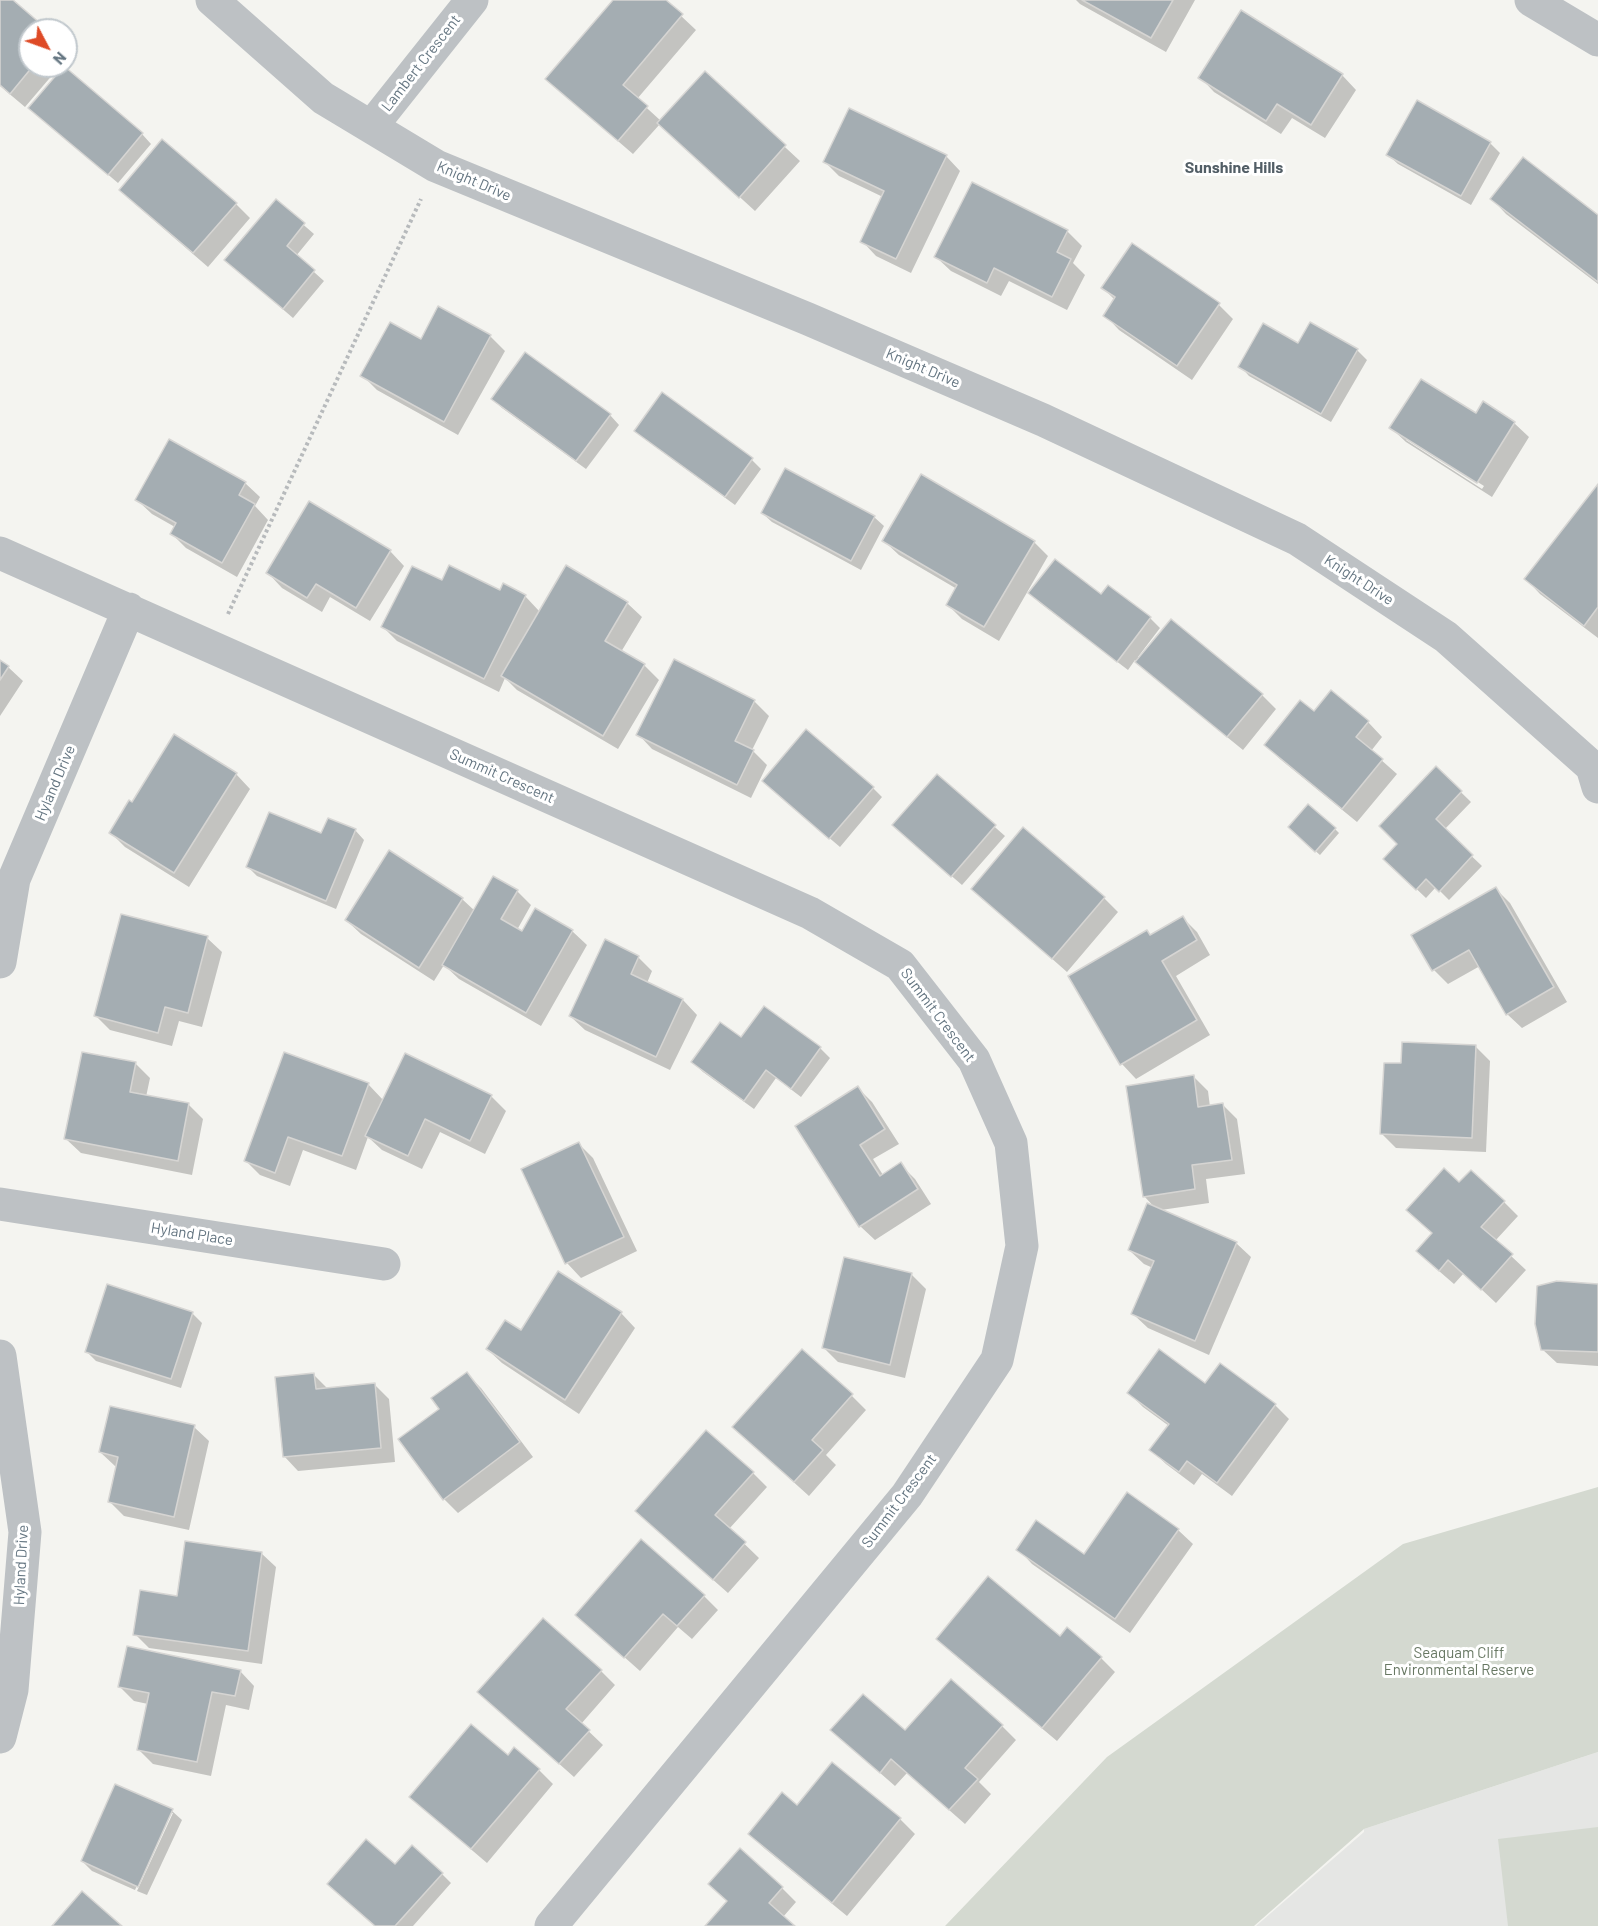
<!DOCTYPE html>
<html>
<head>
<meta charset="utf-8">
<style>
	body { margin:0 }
	#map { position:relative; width:1598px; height:1926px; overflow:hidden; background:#f4f4f0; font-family:Barlow,sans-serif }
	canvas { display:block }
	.north { position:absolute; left:18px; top:18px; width:60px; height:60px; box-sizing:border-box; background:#fff; border:2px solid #c1c8cd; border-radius:50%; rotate:131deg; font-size:16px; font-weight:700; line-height:24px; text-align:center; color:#647581 }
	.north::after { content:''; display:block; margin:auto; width:21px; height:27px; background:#de4a26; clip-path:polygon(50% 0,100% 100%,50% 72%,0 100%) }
</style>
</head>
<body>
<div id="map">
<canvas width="1598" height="1926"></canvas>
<div class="north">N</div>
</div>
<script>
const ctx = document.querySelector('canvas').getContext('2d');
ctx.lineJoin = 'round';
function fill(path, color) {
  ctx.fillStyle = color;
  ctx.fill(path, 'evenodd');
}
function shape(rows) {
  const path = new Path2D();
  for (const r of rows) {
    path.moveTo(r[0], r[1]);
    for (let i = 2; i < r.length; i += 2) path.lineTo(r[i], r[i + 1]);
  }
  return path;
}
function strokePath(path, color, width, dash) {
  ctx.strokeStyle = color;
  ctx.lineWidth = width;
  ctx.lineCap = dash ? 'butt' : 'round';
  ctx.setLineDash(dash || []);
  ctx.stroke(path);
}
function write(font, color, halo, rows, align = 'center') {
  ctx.font = font + ' Barlow,sans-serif';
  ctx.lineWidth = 6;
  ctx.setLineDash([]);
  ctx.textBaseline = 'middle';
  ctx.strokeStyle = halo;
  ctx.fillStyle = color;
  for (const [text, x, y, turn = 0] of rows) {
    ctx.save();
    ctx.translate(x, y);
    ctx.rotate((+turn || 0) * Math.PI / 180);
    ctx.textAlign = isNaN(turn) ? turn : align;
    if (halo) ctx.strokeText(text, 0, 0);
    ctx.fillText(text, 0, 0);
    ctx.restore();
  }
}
fill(shape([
	[1598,1752,1598,1926,1256,1926,1364,1832,1364,1829]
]), '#e5e6e4');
fill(shape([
	[1598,1487,1598,1752,1364,1829,1254,1926,945,1926,1107,1757,1403,1544],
	[1598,1827,1598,1926,1508,1926,1498,1839]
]), '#d4d9d0');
fill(shape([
	[0,0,10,0,46,30,30,30,30,66,60,66,25,107,0,86],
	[615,0,664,0,696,30,637,99,661,121,705,73,800,161,755,211,660,124,633,154,562,93],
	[1076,0,1195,0,1166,52,1080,4],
	[66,48,71,53,66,58],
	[1342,75,1356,90,1325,138,1292,118,1281,134,1214,92,1200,77],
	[1417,102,1490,143,1500,153,1471,205,1398,164,1388,155],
	[40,117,142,134,151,144,118,183],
	[946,156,960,171,911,273,876,256,862,241,883,197,839,176,825,162],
	[1492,199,1598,217,1598,284,1506,214],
	[276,201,314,234,296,256,324,281,293,318,236,269],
	[135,204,236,204,250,218,208,267],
	[1067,231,1082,246,1073,263,1085,275,1067,310,1009,281,1001,296,951,271,936,257],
	[1132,245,1219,305,1233,319,1192,380,1119,330,1105,315,1115,300,1103,288],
	[439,308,490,336,505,351,458,435,377,390,362,375,421,341],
	[1310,324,1357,350,1367,360,1331,422,1249,376,1240,366,1299,345],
	[493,399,610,415,619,425,586,469,502,408],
	[1476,415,1514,423,1529,437,1492,497,1406,442,1391,428],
	[1406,437,1484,486,1482,489,1406,440],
	[636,431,752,460,761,469,735,505,646,440],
	[245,483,260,497,255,506,268,520,237,577,186,548,172,534,175,527,152,514,137,500],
	[1598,487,1598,638,1540,594,1526,579],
	[762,513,874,517,884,526,861,570,772,522],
	[884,541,1034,542,1048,556,999,641,962,619,948,605,957,589,899,555],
	[390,551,404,566,370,621,330,597,322,612,282,588,268,573],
	[442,582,525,596,540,612,627,603,642,617,621,652,644,665,659,680,618,749,517,690,505,678,499,692,397,641,383,627],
	[1109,587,1150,618,1160,628,1138,657,1140,659,1262,695,1276,709,1243,750,1152,676,1135,660,1128,670,1040,603,1030,593,1101,596],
	[0,662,8,667,23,681,0,716],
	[1332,692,1368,722,1382,737,1371,751,1397,774,1357,822,1280,759,1266,744,1314,713],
	[754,701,769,716,752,750,767,765,751,798,652,749,638,734],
	[1436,768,1471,802,1444,830,1482,866,1449,900,1436,887,1426,898,1385,859,1399,844],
	[236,774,250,789,189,887,125,847,111,833,132,804],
	[937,776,1005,836,962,885,904,835],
	[873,788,882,797,840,847,773,790],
	[1335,829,1339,833,1320,855,1294,832],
	[355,830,364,840,336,909,257,876,248,867,322,835],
	[1495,888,1510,903,1567,1002,1522,1028,1507,1014,1480,966,1448,984,1434,970],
	[973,889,1104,898,1118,912,1067,972],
	[517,891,531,905,517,930,522,933,572,931,587,945,541,1026,459,979,444,965,434,981,361,934,346,920,462,899,475,911],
	[1183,918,1197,932,1210,955,1176,976,1210,1035,1136,1079,1122,1064,1070,977,1151,936],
	[207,938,222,952,202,1027,179,1021,172,1046,110,1030,96,1016],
	[638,957,652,971,647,983,683,1000,697,1015,670,1070,585,1030,570,1016],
	[764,1008,820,1048,830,1058,801,1097,776,1078,754,1109,703,1072,693,1062,741,1039],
	[1475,1046,1490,1061,1486,1152,1396,1148,1382,1134,1402,1065],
	[406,1055,491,1096,506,1111,485,1154,440,1132,422,1169,382,1150,368,1137,356,1170,303,1150,290,1186,260,1175,246,1161,368,1084,384,1101],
	[135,1063,150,1078,146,1097,189,1105,203,1119,192,1175,81,1153,66,1139],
	[1193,1076,1208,1091,1210,1107,1223,1105,1237,1119,1245,1174,1206,1179,1209,1203,1161,1210,1236,1243,1251,1257,1209,1355,1148,1328,1133,1314,1153,1268,1144,1264,1129,1250,1156,1209,1144,1196],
	[858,1088,872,1102,899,1144,873,1159,883,1175,900,1164,915,1179,931,1204,875,1240,860,1226],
	[579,1144,593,1158,637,1251,581,1278,567,1263,523,1170],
	[1459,1184,1504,1202,1518,1216,1495,1241,1526,1270,1496,1303,1464,1273,1454,1284,1432,1265,1433,1234],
	[845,1259,912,1275,926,1289,905,1378,838,1362,823,1347],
	[1598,1285,1598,1366,1557,1363,1542,1349],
	[192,1313,202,1323,181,1388,96,1361,86,1351],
	[621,1313,635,1328,579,1414,502,1363,487,1349,521,1332],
	[467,1374,481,1388,533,1457,458,1513,444,1499,441,1409],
	[314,1375,328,1389,375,1385,389,1399,395,1462,298,1471,284,1456],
	[1205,1385,1275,1405,1289,1419,1232,1496,1202,1474,1194,1485,1166,1464,1151,1450,1169,1426,1143,1407,1129,1393],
	[852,1396,866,1410,826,1455,836,1465,809,1496,748,1441],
	[194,1427,209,1441,189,1530,124,1516,110,1502,118,1467,115,1466,100,1452],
	[753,1473,767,1487,729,1529,759,1558,728,1593,651,1525],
	[1178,1530,1193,1544,1130,1633,1032,1564,1018,1549,1084,1556],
	[261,1553,276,1567,262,1664,149,1648,135,1634,179,1597],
	[704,1596,718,1610,692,1639,678,1627,640,1671,577,1615],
	[1060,1638,1101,1658,1115,1672,1057,1741,952,1653,938,1639],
	[240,1671,254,1686,249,1710,226,1705,211,1776,153,1764,138,1749,148,1704,134,1701,120,1687],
	[601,1671,615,1685,581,1724,603,1745,574,1777,494,1706],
	[1002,1726,1016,1740,979,1782,991,1794,965,1824,907,1773,895,1786,847,1744,905,1732],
	[508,1757,539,1770,553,1784,487,1863,426,1811,411,1797],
	[833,1764,900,1819,915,1834,847,1916,764,1848,750,1834,798,1807],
	[172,1811,182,1820,147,1895,137,1891,173,1813,170,1813,135,1890,92,1871,82,1861],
	[395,1866,442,1874,451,1883,413,1926,375,1926],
	[782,1888,796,1902,783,1917,793,1926,707,1926]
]), '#0003');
const building = shape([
	[0,0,13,0,48,30,30,30,30,66,33,66,10,94,0,85,0,0],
	[613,0,666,0,683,14,623,85,648,106,618,141,545,79,613,0],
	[1082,0,1173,0,1151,38,1082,0],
	[1241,10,1343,74,1311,125,1277,104,1266,121,1198,78,1241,10],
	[64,66,143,133,108,175,28,108,64,66],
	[705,71,786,145,739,198,657,123,705,71],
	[1417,100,1491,142,1461,196,1386,155,1417,100],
	[849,108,947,155,896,259,860,242,884,191,823,162,849,108],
	[162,139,237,203,193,253,119,190,162,139],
	[1523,157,1598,215,1598,282,1490,199,1523,157],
	[972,182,1068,230,1057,252,1071,259,1052,297,994,268,987,283,934,257,972,182],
	[276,199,305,223,287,246,315,270,283,309,224,260,276,199],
	[1132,243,1220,303,1177,366,1103,316,1115,297,1101,288,1132,243],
	[438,306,491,335,444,422,360,376,390,322,421,339,438,306],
	[1310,322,1358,349,1321,414,1238,367,1263,323,1298,343,1310,322],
	[525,352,611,414,576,461,491,399,525,352],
	[1421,379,1476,413,1483,401,1515,422,1477,483,1389,428,1421,379],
	[662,392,753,458,725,497,634,431,662,392],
	[169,439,246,482,239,495,255,504,222,563,170,534,176,523,135,500,169,439],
	[785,468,875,516,851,561,761,513,785,468],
	[921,474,1035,541,984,627,946,605,957,585,882,541,921,474],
	[1598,484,1598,607,1584,626,1524,579,1598,484],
	[309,501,391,550,356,608,316,584,307,598,266,573,309,501],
	[1055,559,1101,594,1108,585,1151,617,1117,662,1028,593,1055,559],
	[449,565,500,590,503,583,526,595,484,679,381,627,412,566,442,580,449,565],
	[566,565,628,602,605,641,645,664,603,736,501,676,566,565],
	[1171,619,1263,694,1227,737,1135,662,1171,619],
	[674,659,755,700,735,741,754,750,737,785,636,735,674,659],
	[0,660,9,666,0,680,0,660],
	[1331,690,1369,721,1356,737,1383,759,1342,809,1264,745,1300,700,1314,711,1331,690],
	[806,729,874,787,829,839,762,781,806,729],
	[174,734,237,773,174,873,109,833,129,800,132,802,174,734],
	[1436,766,1462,791,1436,819,1473,855,1439,892,1426,879,1416,890,1383,859,1397,844,1379,826,1436,766],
	[937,774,996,825,951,877,892,825,937,774],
	[1308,804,1336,828,1315,852,1288,827,1308,804],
	[269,812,321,833,328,818,356,829,326,901,246,867,269,812],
	[1023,827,1105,897,1052,959,971,889,1023,827],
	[389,850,463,898,419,968,345,920,389,850],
	[493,876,518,890,501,919,522,931,535,908,573,930,526,1013,442,965,493,876],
	[1496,887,1554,987,1506,1015,1469,950,1432,971,1411,935,1496,887],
	[121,914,208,936,188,1013,165,1007,158,1033,94,1016,121,914],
	[1183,916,1197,940,1162,961,1197,1020,1120,1065,1068,976,1147,930,1150,935,1183,916],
	[605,939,639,956,631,974,683,999,656,1057,569,1016,605,939],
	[764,1006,821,1047,791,1089,766,1070,744,1101,691,1062,720,1022,741,1037,764,1006],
	[1402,1042,1476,1045,1472,1138,1380,1134,1384,1063,1401,1063,1402,1042],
	[82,1052,136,1062,130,1092,189,1103,178,1161,64,1139,82,1052],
	[284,1052,369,1083,342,1156,288,1137,275,1173,244,1161,284,1052],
	[405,1053,492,1095,470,1141,425,1119,408,1156,365,1136,405,1053],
	[1194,1075,1198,1107,1223,1103,1232,1160,1192,1165,1195,1189,1143,1197,1126,1086,1194,1075],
	[858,1086,885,1129,860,1145,880,1176,901,1162,918,1189,859,1227,795,1126,858,1086],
	[579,1142,624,1237,565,1264,521,1169,579,1142],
	[1444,1168,1459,1182,1471,1170,1505,1201,1481,1227,1513,1254,1481,1290,1448,1260,1439,1271,1416,1251,1432,1233,1406,1210,1444,1168],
	[1147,1203,1237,1242,1195,1341,1131,1314,1154,1261,1128,1250,1147,1203],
	[844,1257,912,1273,890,1365,822,1348,844,1257],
	[558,1271,622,1312,565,1400,486,1349,505,1320,521,1330,558,1271],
	[1557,1281,1598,1284,1598,1352,1541,1350,1535,1324,1537,1286,1557,1281],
	[107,1284,193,1312,171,1379,85,1352,107,1284],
	[802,1349,853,1394,812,1440,823,1450,794,1482,732,1427,802,1349],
	[1159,1349,1205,1383,1220,1363,1276,1404,1217,1483,1187,1461,1179,1472,1149,1450,1169,1424,1127,1393,1159,1349],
	[467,1372,520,1442,443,1500,398,1439,439,1409,431,1398,467,1372],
	[314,1373,316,1389,375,1383,381,1448,283,1457,275,1377,314,1373],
	[110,1406,195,1425,174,1517,108,1502,118,1457,99,1452,110,1406],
	[706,1430,754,1472,715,1515,746,1542,713,1580,635,1511,706,1430],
	[1127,1492,1179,1529,1115,1619,1016,1550,1036,1520,1084,1554,1127,1492],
	[641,1539,705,1595,677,1626,663,1614,624,1658,575,1615,641,1539],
	[185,1541,262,1552,248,1651,133,1635,140,1590,177,1596,185,1541],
	[988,1576,1060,1636,1067,1627,1102,1657,1042,1728,936,1639,988,1576],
	[543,1618,602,1670,566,1709,590,1730,559,1764,477,1692,543,1618],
	[127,1646,241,1670,235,1696,212,1692,197,1762,137,1750,149,1693,118,1687,127,1646],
	[951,1679,1003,1725,965,1768,978,1779,949,1810,891,1759,880,1773,830,1730,863,1694,905,1730,951,1679],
	[471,1724,508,1755,514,1747,540,1769,471,1849,409,1797,471,1724],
	[832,1762,901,1818,832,1903,748,1834,782,1792,797,1805,832,1762],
	[115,1784,173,1809,138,1887,81,1861,115,1784],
	[366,1839,395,1864,412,1845,443,1873,395,1926,375,1926,327,1884,366,1839],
	[740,1848,783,1887,769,1903,795,1926,705,1926,727,1901,708,1884,740,1848],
	[82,1891,122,1926,52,1926,82,1891]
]);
fill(building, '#a4adb2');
strokePath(building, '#d6d5d3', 1.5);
strokePath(shape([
	[228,614,421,199]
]), '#b7babc', 4, [3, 3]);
strokePath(shape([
	[212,0,323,98,436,166,808,319,1043,420,1297,539,1446,637,1592,767,1598,787],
	[1531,0,1598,40],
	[371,127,472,0],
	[0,553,810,913,900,965,974,1060,1011,1143,1022,1246,997,1360,907,1495,551,1926],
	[0,962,14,879,129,609],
	[0,1204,384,1264],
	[0,1356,25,1532,12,1690,0,1737]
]), '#bdc1c4', 33);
write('15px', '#647581', '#fff', [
	["Lambert Crescent",421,63,-52],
	["Knight Drive",474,181,23],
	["Knight Drive",923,368,23],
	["Knight Drive",1359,580,33],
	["Summit Crescent",502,776,24],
	["Hyland Drive",55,783,-67],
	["Summit Crescent",938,1015,53],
	["Hyland Place",192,1234,9],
	["Summit Crescent",899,1501,-53],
	["Hyland Drive",21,1565,-87]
]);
write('15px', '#687863', '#fff', [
	["Seaquam Cliff",1459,1653],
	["Environmental Reserve",1459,1670]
]);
write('bold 16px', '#525e66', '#fff', [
	["Sunshine Hills",1234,168]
]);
</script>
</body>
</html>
